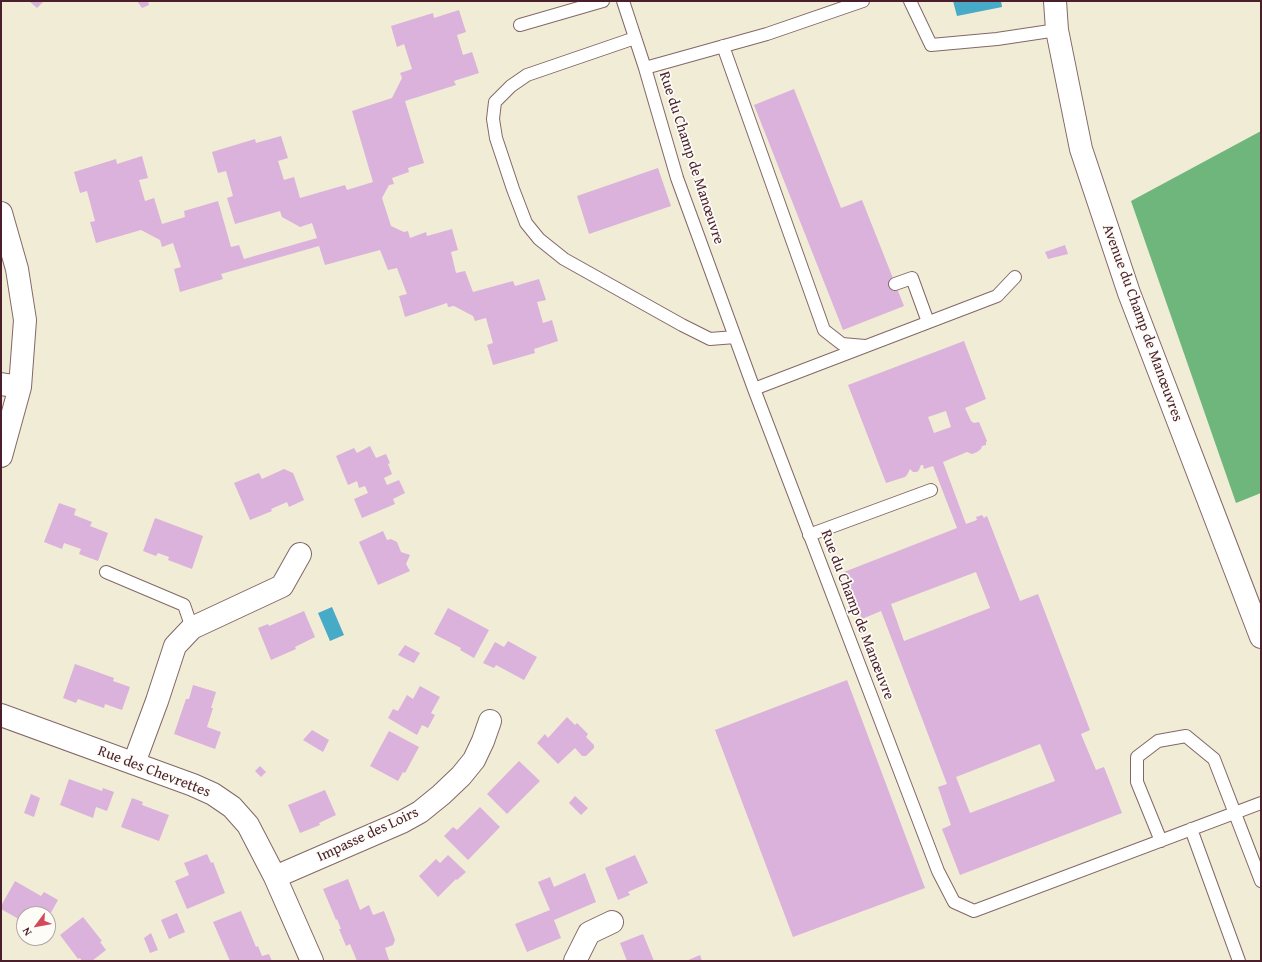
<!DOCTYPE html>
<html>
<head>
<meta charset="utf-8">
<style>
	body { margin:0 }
	#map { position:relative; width:1262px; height:962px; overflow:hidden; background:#f1ecd6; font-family:"Gentium Book Plus",serif }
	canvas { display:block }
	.frame { position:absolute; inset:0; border:2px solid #4a1f2b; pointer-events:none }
	.north { position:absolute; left:16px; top:906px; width:40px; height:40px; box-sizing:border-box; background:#fdfcf7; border:1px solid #b5a4a5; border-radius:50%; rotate:238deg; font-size:11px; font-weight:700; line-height:16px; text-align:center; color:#4a1f2b }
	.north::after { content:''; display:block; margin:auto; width:14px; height:18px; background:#d1495b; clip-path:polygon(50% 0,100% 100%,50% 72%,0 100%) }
</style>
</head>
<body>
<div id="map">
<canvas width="1262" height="962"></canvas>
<div class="frame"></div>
<div class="north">N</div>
</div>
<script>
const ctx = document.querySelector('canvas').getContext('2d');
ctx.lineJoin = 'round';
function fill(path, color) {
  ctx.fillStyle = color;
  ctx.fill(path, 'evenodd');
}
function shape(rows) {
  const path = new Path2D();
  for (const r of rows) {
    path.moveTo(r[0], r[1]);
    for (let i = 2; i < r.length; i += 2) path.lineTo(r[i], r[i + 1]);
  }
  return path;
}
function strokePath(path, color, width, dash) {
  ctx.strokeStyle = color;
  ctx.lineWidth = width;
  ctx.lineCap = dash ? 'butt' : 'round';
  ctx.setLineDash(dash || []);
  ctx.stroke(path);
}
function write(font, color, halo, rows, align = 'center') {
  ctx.font = font + ' "Gentium Book Plus",serif';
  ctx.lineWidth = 3.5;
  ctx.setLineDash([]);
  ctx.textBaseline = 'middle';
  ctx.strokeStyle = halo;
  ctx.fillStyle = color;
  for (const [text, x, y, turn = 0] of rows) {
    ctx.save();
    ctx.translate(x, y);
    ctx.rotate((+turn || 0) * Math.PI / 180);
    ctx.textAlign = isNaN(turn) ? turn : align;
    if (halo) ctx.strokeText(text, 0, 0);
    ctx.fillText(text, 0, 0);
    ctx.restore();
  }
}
fill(shape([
	[1261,131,1261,493,1236,503,1131,201]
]), '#6eb67c');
fill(shape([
	[953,1,1001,1,1002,7,957,16],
	[332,607,344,635,330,641,318,613]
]), '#47aac7');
fill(shape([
	[29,1,44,1,37,8],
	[137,1,148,1,149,5,142,8],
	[459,10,466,32,457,35,463,55,472,52,479,73,454,81,456,85,405,101,424,163,408,168,409,172,392,178,394,184,389,185,382,198,391,226,404,232,408,231,410,238,426,232,427,236,452,229,458,250,451,252,456,273,465,271,473,292,513,281,515,286,539,279,546,300,537,302,543,323,552,320,558,341,534,349,535,353,493,365,487,345,493,343,486,318,475,321,473,316,454,306,448,307,447,303,405,317,399,296,407,294,397,268,388,270,380,250,325,265,319,246,221,274,223,279,180,292,174,269,181,267,173,243,162,247,160,240,141,230,96,243,90,222,95,221,87,191,80,193,74,172,116,159,117,164,142,156,148,178,139,180,145,201,154,198,162,224,185,217,184,211,218,201,231,247,239,245,244,259,317,238,312,223,300,227,282,217,280,211,235,224,227,198,233,196,226,171,218,173,212,152,255,139,256,143,281,136,288,158,278,161,284,180,294,177,300,198,345,185,347,190,373,182,352,111,392,98,402,78,400,73,412,69,404,44,397,47,391,26,433,13,434,18],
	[794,89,841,208,862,200,904,306,843,330,754,105],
	[658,168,671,206,589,234,577,196],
	[1065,245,1068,254,1048,259,1045,252],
	[964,341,986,399,965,408,971,421,974,423,979,422,987,441,986,442,986,445,982,446,981,449,977,452,972,454,967,452,943,462,966,524,977,520,976,517,982,515,984,518,987,516,1020,601,1038,594,1090,730,1081,734,1083,739,1096,770,1104,767,1122,813,960,875,942,829,951,825,938,787,947,784,910,687,881,611,862,619,844,572,957,528,933,466,924,469,923,465,921,465,919,470,917,472,913,472,910,469,907,475,905,477,886,483,848,385],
	[946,411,951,427,934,433,928,417],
	[976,572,990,608,904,641,891,604],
	[1040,744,1055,781,970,813,956,777],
	[370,446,376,458,386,454,390,463,388,464,392,474,384,478,387,485,399,480,405,493,393,499,395,504,362,518,354,499,368,493,365,486,359,488,357,481,348,485,336,456,354,448,357,453],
	[284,469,293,473,304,500,289,507,287,502,271,509,272,511,250,520,234,483,259,473,262,479],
	[59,503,76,509,74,515,92,522,90,526,108,533,98,561,79,554,81,549,64,543,62,549,44,542],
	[155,518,203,536,192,569,168,560,169,557,158,553,156,556,143,551],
	[383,531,387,540,391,539,397,542,401,552,410,555,406,564,410,571,378,585,359,542],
	[448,608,489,630,474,658,460,650,461,648,434,634],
	[304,611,315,637,295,647,296,649,271,660,258,628,268,624,269,626],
	[508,641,537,657,524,680,496,665,494,668,483,663,495,642,504,647],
	[405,645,420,653,414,663,398,655],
	[75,664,114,678,113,681,130,687,122,710,105,704,104,708,78,699,76,703,63,698],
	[847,680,925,888,793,937,715,730],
	[193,685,216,692,211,708,213,708,207,727,221,732,215,749,174,734,186,699,189,699],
	[420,686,440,697,431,713,435,715,428,728,422,725,417,735,388,718,393,709,398,711,407,695,413,699],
	[567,717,575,725,577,723,588,734,586,737,594,745,594,748,586,756,582,756,575,748,558,764,537,743,545,734,548,738],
	[312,730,329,740,323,752,303,740],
	[389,731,419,747,405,773,403,772,398,781,370,766],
	[519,761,540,781,507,814,487,794],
	[260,766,266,772,261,777,255,771],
	[69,779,102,791,103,788,114,792,107,811,96,807,93,818,60,805],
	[325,790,336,815,319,823,320,825,300,833,288,805],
	[31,794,40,798,34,817,24,813],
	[575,796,588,808,581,815,569,803],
	[132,798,143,802,142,805,169,815,159,841,121,827],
	[480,807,500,827,468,860,444,836,453,827,457,830],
	[207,854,211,863,213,862,225,893,187,909,175,881,189,875,184,863],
	[448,855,466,872,457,880,456,879,438,897,419,876,436,859,440,863],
	[635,855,648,883,628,892,630,895,618,900,605,868],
	[585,873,596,902,554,920,561,938,527,952,515,924,550,910,538,882,550,877,554,887],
	[348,879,360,910,369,905,373,915,384,911,395,940,393,945,385,948,389,960,387,961,357,961,350,944,346,946,339,929,341,929,337,919,336,920,323,889],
	[15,881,41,896,44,892,58,900,48,918,48,914,24,914,24,922,1,909,1,906],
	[241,911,256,947,258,946,262,956,269,954,272,961,230,961,213,922],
	[177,913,185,932,169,939,161,920],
	[83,917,102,941,100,942,106,950,92,961,82,961,80,958,78,959,60,935],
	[151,933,158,950,150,953,144,938],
	[643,934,654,961,627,961,620,943],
	[700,955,702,961,686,961]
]), '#dab2dc');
const lane = shape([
	[623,1,645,68],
	[863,1,767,34,645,68,677,178,754,389,938,871,954,902,974,911,1261,803],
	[910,1,931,45,997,39,1057,30],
	[520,25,603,1],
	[635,38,527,75,511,86,495,102,493,119,496,138,513,189,526,223,539,239,564,259,682,325,710,339,735,337],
	[723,46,824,330,842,344,865,346],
	[895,284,912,278,928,322],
	[754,389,997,296,1015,277],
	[809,535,931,490],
	[106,572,184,605,192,628],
	[1191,829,1239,961],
	[1161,841,1137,782,1137,757,1158,741,1186,736,1214,759,1261,881]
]);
const street = shape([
	[1,213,17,269,25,320,20,387,1,456],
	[1,384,20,387],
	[1,715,193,785,213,794,232,807,248,825,275,877,312,961],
	[134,763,157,701,175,646,192,628,282,586,300,554],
	[275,877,402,822,420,812,441,795,461,776,474,760,483,741,490,721],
	[575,961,589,933,612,922]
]);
const secondary = shape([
	[1055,1,1057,30,1081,149,1129,293,1261,637]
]);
strokePath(lane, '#846767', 14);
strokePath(street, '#846767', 24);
strokePath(secondary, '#846767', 24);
strokePath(lane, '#fff', 12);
strokePath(street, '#fff', 22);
strokePath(secondary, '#fff', 22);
write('15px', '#4a1f2b', '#fdfcf7', [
	["Rue du Champ de Manœuvre",691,158,72],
	["Avenue du Champ de Manœuvres",1142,323,70],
	["Rue du Champ de Manœuvre",857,615,69],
	["Rue des Chevrettes",154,772,21],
	["Impasse des Loirs",368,835,-25]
]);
</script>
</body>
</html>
